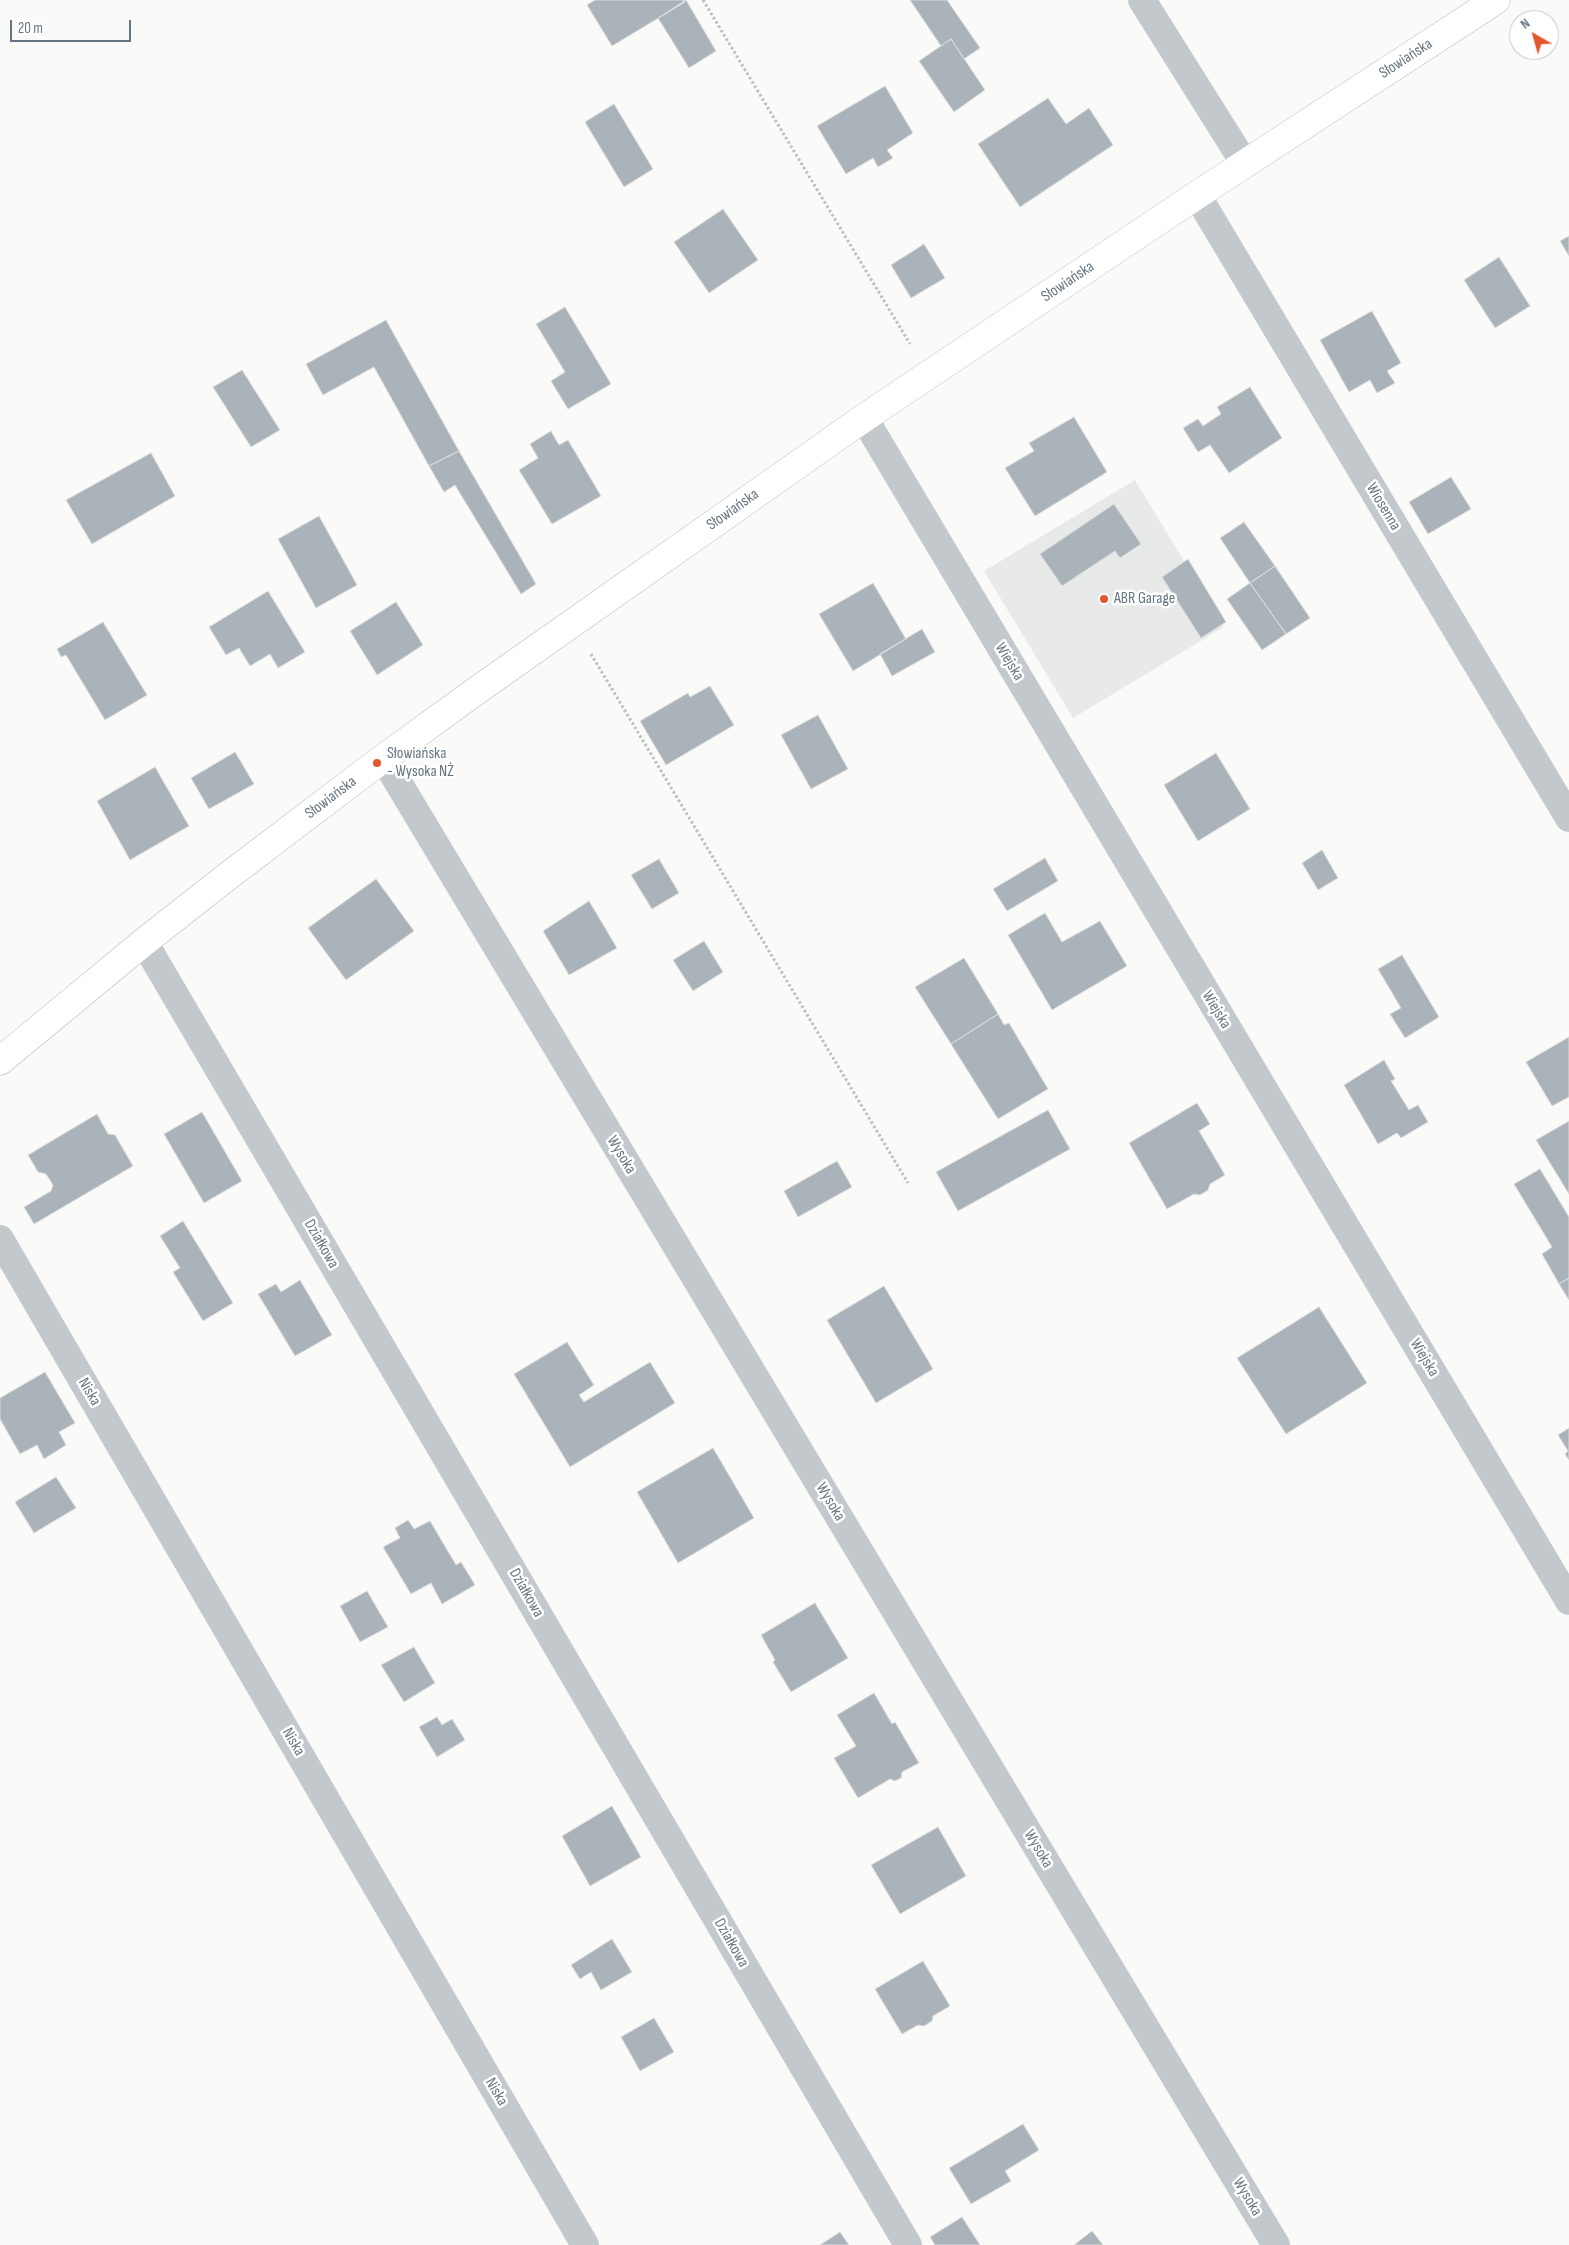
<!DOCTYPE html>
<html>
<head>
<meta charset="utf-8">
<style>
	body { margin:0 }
	#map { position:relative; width:1569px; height:2245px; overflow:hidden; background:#fafaf8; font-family:"Sofia Sans Condensed",sans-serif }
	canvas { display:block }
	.north { position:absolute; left:1509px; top:10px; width:50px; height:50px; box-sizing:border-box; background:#fff; border:1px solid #c1c8cd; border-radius:50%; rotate:322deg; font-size:14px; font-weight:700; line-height:20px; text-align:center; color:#657683 }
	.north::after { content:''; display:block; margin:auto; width:18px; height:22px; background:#e4572e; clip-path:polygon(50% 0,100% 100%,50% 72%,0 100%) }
	.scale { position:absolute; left:10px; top:20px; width:121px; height:22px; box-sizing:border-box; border:2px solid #657683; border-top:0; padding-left:6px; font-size:15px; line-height:18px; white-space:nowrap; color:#657683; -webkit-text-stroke:4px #fff; paint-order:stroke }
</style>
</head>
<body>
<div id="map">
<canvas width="1569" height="2245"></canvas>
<div class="north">N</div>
<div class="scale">20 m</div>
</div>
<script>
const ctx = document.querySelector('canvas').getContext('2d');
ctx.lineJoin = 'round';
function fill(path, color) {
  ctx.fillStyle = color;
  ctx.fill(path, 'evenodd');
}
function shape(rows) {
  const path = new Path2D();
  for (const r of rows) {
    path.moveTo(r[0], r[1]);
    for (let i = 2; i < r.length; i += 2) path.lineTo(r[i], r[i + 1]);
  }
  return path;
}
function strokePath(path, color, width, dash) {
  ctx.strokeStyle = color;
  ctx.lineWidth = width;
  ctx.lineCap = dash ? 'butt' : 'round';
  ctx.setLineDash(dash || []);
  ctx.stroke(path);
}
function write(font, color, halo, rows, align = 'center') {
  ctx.font = font + ' "Sofia Sans Condensed",sans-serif';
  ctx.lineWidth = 5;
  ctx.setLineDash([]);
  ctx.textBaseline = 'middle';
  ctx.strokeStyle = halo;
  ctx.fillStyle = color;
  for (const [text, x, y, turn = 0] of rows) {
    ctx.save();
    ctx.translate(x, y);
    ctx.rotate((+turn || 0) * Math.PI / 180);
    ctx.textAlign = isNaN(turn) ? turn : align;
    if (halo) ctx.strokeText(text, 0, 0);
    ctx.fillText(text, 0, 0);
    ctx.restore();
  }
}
fill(shape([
	[1135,480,1224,627,1073,718,984,571]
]), '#e8e9e9');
const building = shape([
	[595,0,683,0,685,2,612,46,587,5,595,0],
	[686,0,716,51,689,68,658,18,686,0],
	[910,0,947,0,980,48,964,59,951,39,941,46,910,0],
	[951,39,985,90,954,112,919,61,951,39],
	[885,86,913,133,887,150,893,158,878,167,873,158,846,174,817,126,885,86],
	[1048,98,1066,124,1089,108,1113,145,1020,207,978,144,1048,98],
	[614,104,653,169,624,187,585,122,614,104],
	[723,209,758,260,709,293,674,242,723,209],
	[1569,236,1569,256,1560,241,1569,236],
	[924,244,945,278,911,298,891,265,924,244],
	[1499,257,1530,306,1495,328,1464,280,1499,257],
	[565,307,611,384,568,409,551,381,565,372,536,324,565,307],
	[1372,311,1401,363,1387,371,1395,383,1377,393,1370,380,1349,392,1320,340,1372,311],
	[386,320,459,451,429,466,374,367,323,395,306,364,386,320],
	[242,370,280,430,251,447,213,387,242,370],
	[1250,387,1282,438,1229,473,1210,445,1198,452,1183,428,1198,419,1203,426,1221,414,1217,407,1250,387],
	[1074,417,1107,472,1035,516,1005,468,1034,451,1029,443,1074,417],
	[551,431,559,445,568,440,601,496,552,524,519,470,538,458,530,444,551,431],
	[459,451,536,584,521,594,455,485,444,492,429,466,459,451],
	[151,453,175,496,92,544,66,500,151,453],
	[1451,477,1471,509,1428,534,1409,502,1451,477],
	[1114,504,1141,544,1120,558,1115,551,1062,586,1040,554,1114,504],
	[319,516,357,585,316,608,278,539,319,516],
	[1244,522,1275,566,1250,583,1220,538,1244,522],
	[1188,559,1226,622,1201,638,1162,577,1188,559],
	[1275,566,1310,618,1286,634,1250,583,1275,566],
	[873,583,906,639,853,671,819,614,873,583],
	[1250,583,1286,634,1262,650,1227,599,1250,583],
	[268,591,305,652,278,668,270,654,250,666,239,648,226,655,209,627,268,591],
	[396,602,423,645,377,675,350,631,396,602],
	[103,622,147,695,105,720,66,655,61,657,57,649,103,622],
	[922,629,935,652,892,676,880,654,922,629],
	[710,686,734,725,666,765,640,721,688,693,690,697,710,686],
	[818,715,848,769,811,789,781,735,818,715],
	[235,752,254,784,209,809,191,778,235,752],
	[1216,753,1250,809,1198,841,1164,785,1216,753],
	[155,767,189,826,130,860,97,801,155,767],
	[1322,850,1338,878,1318,890,1302,863,1322,850],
	[1045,858,1058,881,1007,911,993,889,1045,858],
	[659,859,679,893,652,909,631,875,659,859],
	[376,879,414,931,346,980,308,928,376,879],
	[589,901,617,948,569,975,543,931,589,901],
	[1045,913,1062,942,1100,921,1127,966,1052,1010,1008,935,1045,913],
	[704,941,723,972,693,991,673,960,704,941],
	[1402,955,1439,1017,1405,1038,1390,1014,1401,1008,1378,969,1402,955],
	[964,958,998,1014,951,1044,915,987,964,958],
	[998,1014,1004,1025,1009,1023,1048,1089,998,1119,951,1044,998,1014],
	[1569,1037,1569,1097,1552,1106,1526,1062,1569,1037],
	[1384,1060,1395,1079,1391,1081,1409,1110,1418,1105,1428,1122,1401,1138,1397,1133,1378,1144,1344,1085,1384,1060],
	[1197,1103,1210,1124,1199,1131,1225,1175,1210,1184,1208,1190,1200,1195,1194,1194,1167,1209,1129,1143,1197,1103],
	[1048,1110,1070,1149,958,1211,936,1172,1048,1110],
	[202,1112,242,1181,204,1203,164,1134,202,1112],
	[97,1114,108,1134,115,1135,133,1166,34,1224,24,1207,51,1191,53,1185,46,1174,38,1172,28,1155,97,1114],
	[1569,1121,1569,1194,1536,1140,1569,1121],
	[837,1161,852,1187,798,1217,784,1191,837,1161],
	[1540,1169,1569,1217,1569,1278,1559,1284,1542,1254,1552,1247,1514,1184,1540,1169],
	[183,1221,233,1303,203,1321,173,1272,180,1268,160,1236,183,1221],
	[1569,1278,1569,1300,1559,1284,1569,1278],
	[300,1280,332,1335,295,1356,258,1294,276,1284,281,1292,300,1280],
	[884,1286,933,1369,876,1403,827,1320,884,1286],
	[1319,1307,1367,1383,1286,1434,1237,1358,1319,1307],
	[567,1342,594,1385,579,1395,584,1402,650,1362,675,1403,570,1467,514,1374,567,1342],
	[45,1372,75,1423,59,1432,66,1445,44,1459,37,1445,20,1454,0,1419,0,1398,45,1372],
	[1569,1428,1569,1460,1565,1454,1568,1451,1558,1435,1569,1428],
	[713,1448,754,1518,678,1563,637,1492,713,1448],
	[56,1477,76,1508,34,1533,15,1502,56,1477],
	[408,1520,414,1529,430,1521,456,1565,461,1562,475,1585,442,1604,431,1583,411,1594,383,1547,400,1538,395,1528,408,1520],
	[367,1591,388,1627,360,1642,340,1606,367,1591],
	[815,1603,848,1658,791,1692,773,1662,775,1660,761,1635,815,1603],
	[414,1647,435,1683,404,1702,381,1665,414,1647],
	[874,1693,892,1724,895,1722,919,1763,902,1772,901,1778,895,1781,890,1779,858,1798,834,1758,856,1746,837,1715,874,1693],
	[437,1717,442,1725,452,1719,465,1740,437,1757,419,1727,437,1717],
	[612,1806,641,1857,590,1886,562,1836,612,1806],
	[938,1827,966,1876,900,1914,871,1865,938,1827],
	[612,1939,632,1972,601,1990,591,1972,580,1979,571,1965,612,1939],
	[923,1961,950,2006,933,2016,932,2021,924,2026,918,2025,902,2034,875,1989,923,1961],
	[654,2018,674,2052,640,2071,621,2037,654,2018],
	[1023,2124,1039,2150,1005,2171,1011,2181,971,2204,949,2168,1023,2124],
	[962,2217,980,2245,935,2245,930,2237,962,2217],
	[1092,2231,1103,2245,1074,2245,1092,2231],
	[840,2232,849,2245,820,2245,840,2232]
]);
fill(building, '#aab3b9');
strokePath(building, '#dcdcda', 1);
const secondary = shape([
	[0,1061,144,942,228,876,377,763,476,691,864,418,1197,195,1496,0]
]);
strokePath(secondary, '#b3babf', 29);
strokePath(shape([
	[703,0,910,344],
	[591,654,908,1183]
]), '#bbbfc2', 3, [2.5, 2.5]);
strokePath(shape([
	[1142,0,1245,164],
	[1197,195,1569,818],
	[864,418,1569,1601],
	[384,759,1276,2245],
	[144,942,908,2245],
	[0,1239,585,2245]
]), '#c3c8cc', 28);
strokePath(secondary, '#fff', 28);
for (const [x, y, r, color] of [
	[1104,599,5,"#e4572e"],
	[377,763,5,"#e4572e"]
]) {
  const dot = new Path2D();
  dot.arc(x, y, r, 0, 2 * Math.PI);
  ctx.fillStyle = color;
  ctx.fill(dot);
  strokePath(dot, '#fff', 2);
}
write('16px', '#657683', '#fff', [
	["Słowiańska",1406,59,-33],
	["Słowiańska",1068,282,-34],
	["Wiosenna",1383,507,59],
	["Słowiańska",733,510,-35],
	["Wiejska",1009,662,59],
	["Słowiańska",331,798,-37],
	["Wiejska",1216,1010,59],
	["Wysoka",621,1155,59],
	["Działkowa",321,1244,60],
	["Wiejska",1424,1358,59],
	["Niska",89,1392,60],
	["Wysoka",830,1502,59],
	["Działkowa",526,1593,60],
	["Niska",293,1742,60],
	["Wysoka",1038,1849,59],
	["Działkowa",731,1943,60],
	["Niska",496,2092,60],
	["Wysoka",1247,2197,59]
]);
write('16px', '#657683', '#fff', [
	["ABR Garage",1114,599],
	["Słowiańska",387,754],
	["- Wysoka NŻ",387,772]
], 'left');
</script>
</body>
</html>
